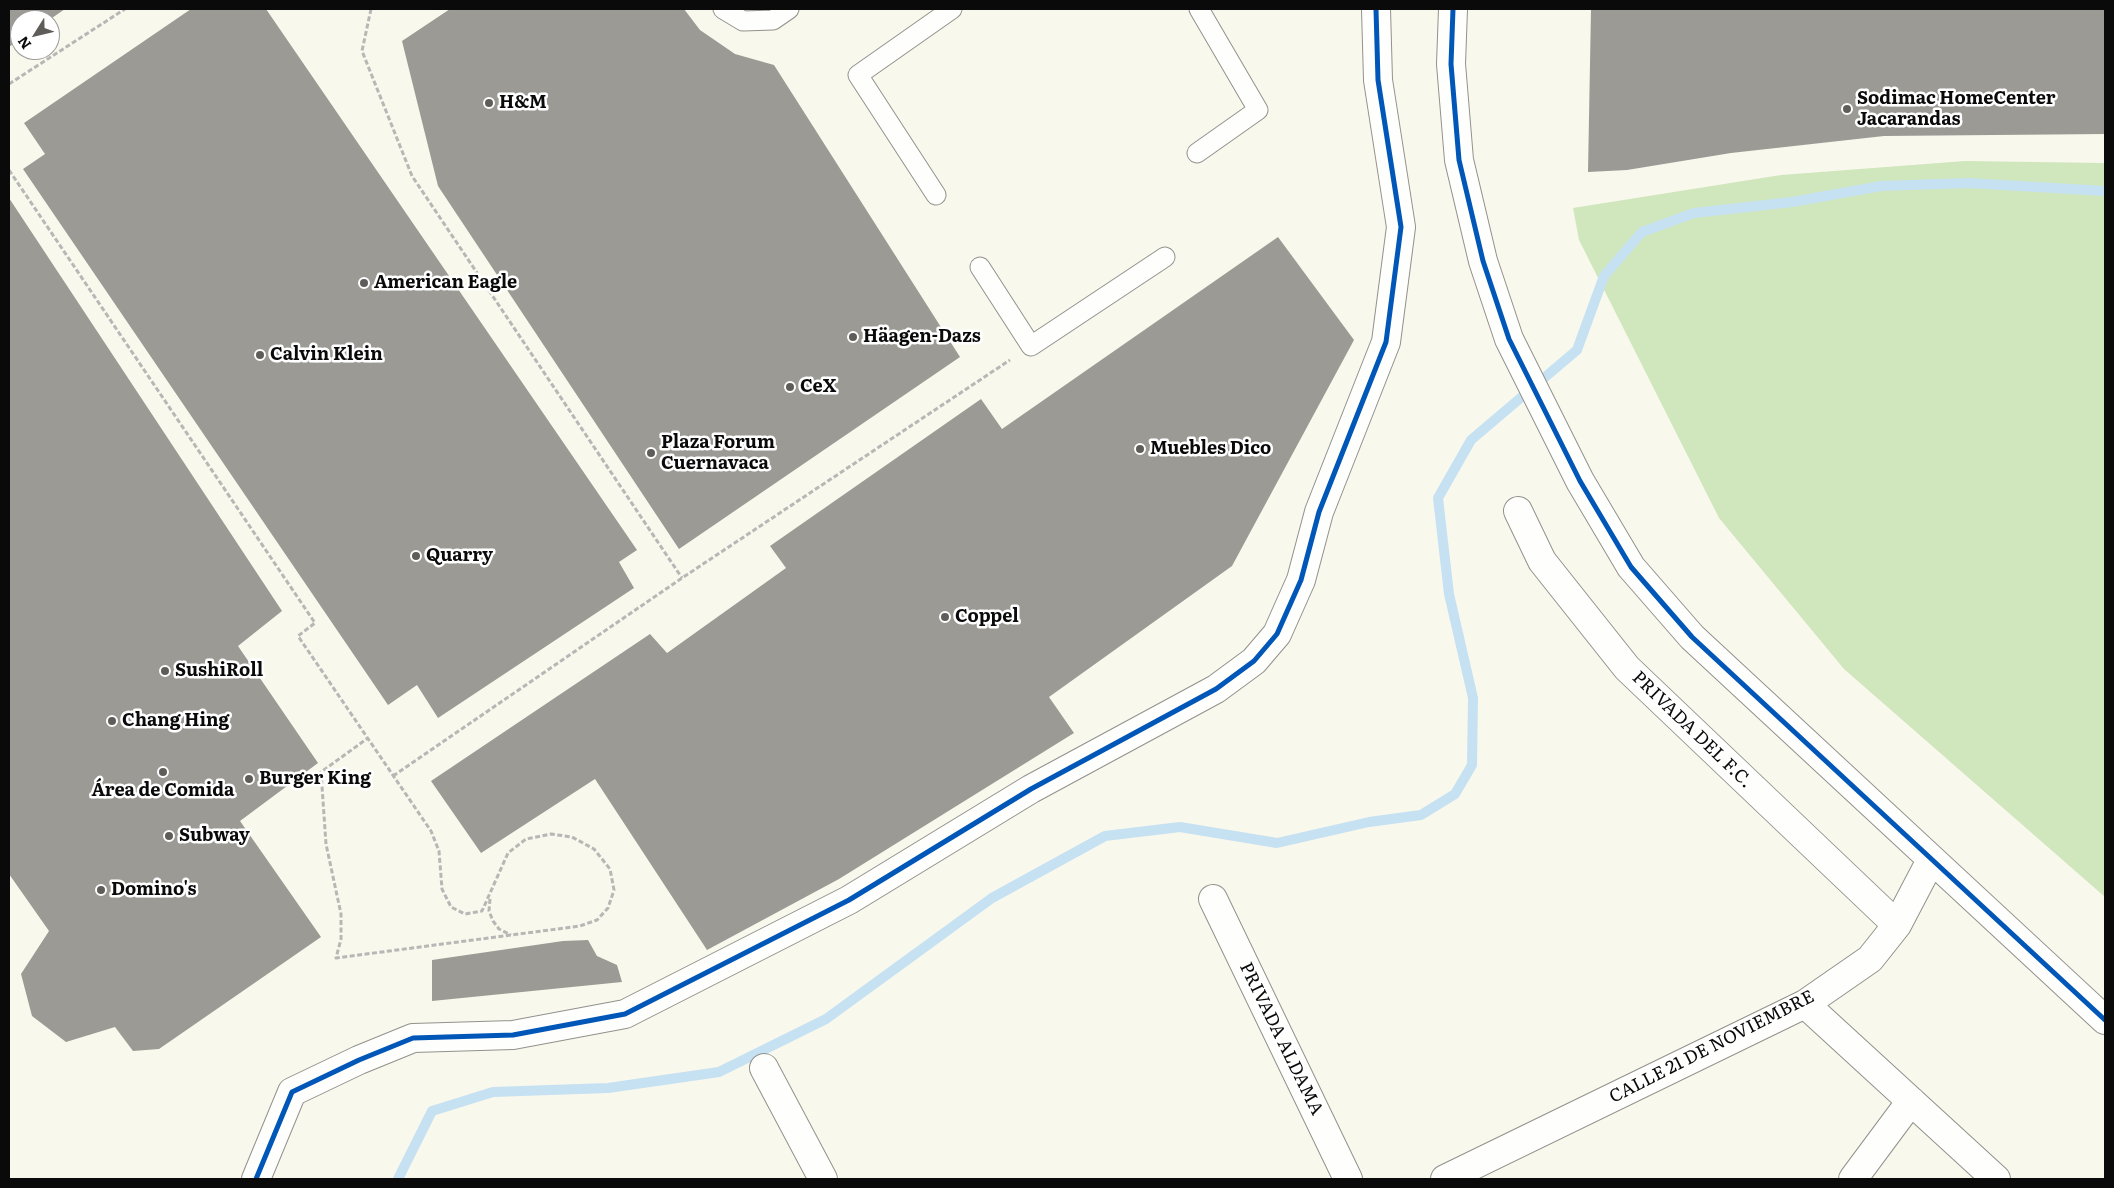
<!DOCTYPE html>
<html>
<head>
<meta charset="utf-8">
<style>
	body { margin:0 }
	#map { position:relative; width:2114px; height:1188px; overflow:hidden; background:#f9f8ed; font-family:Literata,serif }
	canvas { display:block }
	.frame { position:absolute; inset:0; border:10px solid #0a0a0a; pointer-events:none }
	.north { position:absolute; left:10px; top:10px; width:50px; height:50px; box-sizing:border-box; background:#fff; border:1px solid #9d9d9d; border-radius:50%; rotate:234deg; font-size:14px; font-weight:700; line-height:20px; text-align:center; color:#0a0a0a }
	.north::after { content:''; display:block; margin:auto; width:18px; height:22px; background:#5e5d59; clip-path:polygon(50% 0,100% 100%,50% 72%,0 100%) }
</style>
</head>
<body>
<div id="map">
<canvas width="2114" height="1188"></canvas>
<div class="frame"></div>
<div class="north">N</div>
</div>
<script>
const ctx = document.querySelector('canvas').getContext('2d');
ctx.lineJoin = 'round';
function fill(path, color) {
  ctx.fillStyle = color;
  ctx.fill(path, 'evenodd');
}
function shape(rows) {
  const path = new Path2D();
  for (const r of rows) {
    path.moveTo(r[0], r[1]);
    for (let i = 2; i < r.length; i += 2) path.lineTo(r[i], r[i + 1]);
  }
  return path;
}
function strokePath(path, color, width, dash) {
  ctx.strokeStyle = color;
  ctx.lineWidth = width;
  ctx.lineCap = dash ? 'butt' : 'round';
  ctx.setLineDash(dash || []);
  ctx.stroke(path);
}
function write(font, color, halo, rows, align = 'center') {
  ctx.font = font + ' Literata,serif';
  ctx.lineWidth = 5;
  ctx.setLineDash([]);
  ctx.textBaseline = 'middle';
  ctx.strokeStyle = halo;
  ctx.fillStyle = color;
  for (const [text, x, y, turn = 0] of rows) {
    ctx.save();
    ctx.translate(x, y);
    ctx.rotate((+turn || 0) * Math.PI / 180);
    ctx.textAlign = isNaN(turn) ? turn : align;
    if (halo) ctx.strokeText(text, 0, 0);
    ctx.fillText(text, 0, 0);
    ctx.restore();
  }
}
fill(shape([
	[1965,161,2105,163,2105,897,1844,669,1719,518,1579,240,1573,208,1781,175]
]), '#d0e6bc');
strokePath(shape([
	[398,1179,432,1111,493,1092,608,1088,719,1072,826,1019,992,898,1105,836,1180,827,1277,843,1369,822,1421,815,1455,794,1472,765,1473,698,1449,594,1438,498,1471,440,1577,350,1604,276,1642,232,1694,213,1792,202,1881,186,1968,183,2105,191]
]), '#c5e1f2', 10);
fill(shape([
	[9,9,65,9,49,20,20,20,20,39,9,47],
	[191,9,266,9,637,550,619,562,634,588,438,718,417,685,388,705,23,169,45,154,24,123],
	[450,9,684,9,700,30,735,54,774,65,960,357,679,549,438,186,402,41],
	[1591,9,2105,9,2105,134,1884,136,1731,153,1627,170,1588,172],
	[9,198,282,611,238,646,318,763,240,821,321,937,159,1049,133,1051,115,1027,66,1042,32,1016,21,974,49,931,9,874],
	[1278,237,1354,340,1232,566,1049,697,1074,733,839,879,707,950,595,779,481,853,431,781,650,634,667,653,786,568,770,546,981,399,1002,429],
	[588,940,597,956,617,965,622,982,432,1001,432,960,563,941]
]), '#9c9a94');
const service = shape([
	[723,9,743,21,773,20,789,9],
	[1197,153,1258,110,1199,9],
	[936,195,858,75,952,9],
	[980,267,1031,346,1165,257]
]);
const minor = shape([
	[1453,9,1451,64,1459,160,1483,261,1509,339,1580,481,1631,567,1692,637,2105,1020],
	[1518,511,1542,561,1627,668,1897,925],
	[1213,899,1348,1179],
	[1805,1004,1996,1179],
	[764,1068,823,1179],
	[256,1179,292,1092,359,1060,413,1038,513,1035,625,1014,849,900,1031,789,1216,689,1254,661,1277,634,1301,580,1319,512,1386,342,1401,227,1378,80,1376,9],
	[1445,1179,1805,1004,1870,959,1897,925,1931,860],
	[1853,1179,1911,1101]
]);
strokePath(service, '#92918c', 21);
strokePath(minor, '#92918c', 30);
strokePath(shape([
	[371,9,362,51,412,176,682,578],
	[9,84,125,9],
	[9,170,315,623,298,636,431,831,439,851,442,889,451,907,465,914,482,911,508,853,526,839,551,834,572,837,594,849,610,869,614,890,608,908,597,920,580,926,336,958,341,939,341,914,326,844,321,772,368,738],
	[393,776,682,578,1010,360],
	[490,899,489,911,493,921,499,929,511,935]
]), '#b7b7b5', 3, [5, 2.5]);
strokePath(service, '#fefefc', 19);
strokePath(minor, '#fefefc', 28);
strokePath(shape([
	[1453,9,1451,64,1459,160,1483,261,1509,339,1580,481,1631,567,1692,637,2105,1020],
	[256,1179,292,1092,359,1060,413,1038,513,1035,625,1014,849,900,1031,789,1216,689,1254,661,1277,634,1301,580,1319,512,1386,342,1401,227,1378,80,1376,9]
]), '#0057b8', 5);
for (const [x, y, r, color] of [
	[489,103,5,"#5e5d59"],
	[1847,109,5,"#5e5d59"],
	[364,283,5,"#5e5d59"],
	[853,337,5,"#5e5d59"],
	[260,355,5,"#5e5d59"],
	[790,387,5,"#5e5d59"],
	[1140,449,5,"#5e5d59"],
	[651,453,5,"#5e5d59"],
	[416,556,5,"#5e5d59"],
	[945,617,5,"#5e5d59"],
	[165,671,5,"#5e5d59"],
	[112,721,5,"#5e5d59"],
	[163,772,5,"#5e5d59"],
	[249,779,5,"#5e5d59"],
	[169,836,5,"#5e5d59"],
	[101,890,5,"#5e5d59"]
]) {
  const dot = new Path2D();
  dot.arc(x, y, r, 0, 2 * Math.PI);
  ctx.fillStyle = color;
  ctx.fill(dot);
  strokePath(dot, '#fff', 2);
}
write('bold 18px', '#0a0a0a', '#fff', [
	["Sodimac HomeCenter",1857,99],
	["Jacarandas",1857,120],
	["H&M",499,103],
	["American Eagle",374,283],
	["Häagen-Dazs",863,337],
	["Calvin Klein",270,355],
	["CeX",800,387],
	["Plaza Forum",661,443],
	["Cuernavaca",661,464],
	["Muebles Dico",1150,449],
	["Quarry",426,556],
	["Coppel",955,617],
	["SushiRoll",175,671],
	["Chang Hing",122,721],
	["Burger King",259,779],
	["Área de Comida",163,791,"center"],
	["Subway",179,836],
	["Domino's",111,890]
], 'left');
write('18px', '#0a0a0a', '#fff', [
	["PRIVADA DEL F.C.",1692,730,44],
	["PRIVADA ALDAMA",1281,1039,64],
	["CALLE 21 DE NOVIEMBRE",1712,1047,-27]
]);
</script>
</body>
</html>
